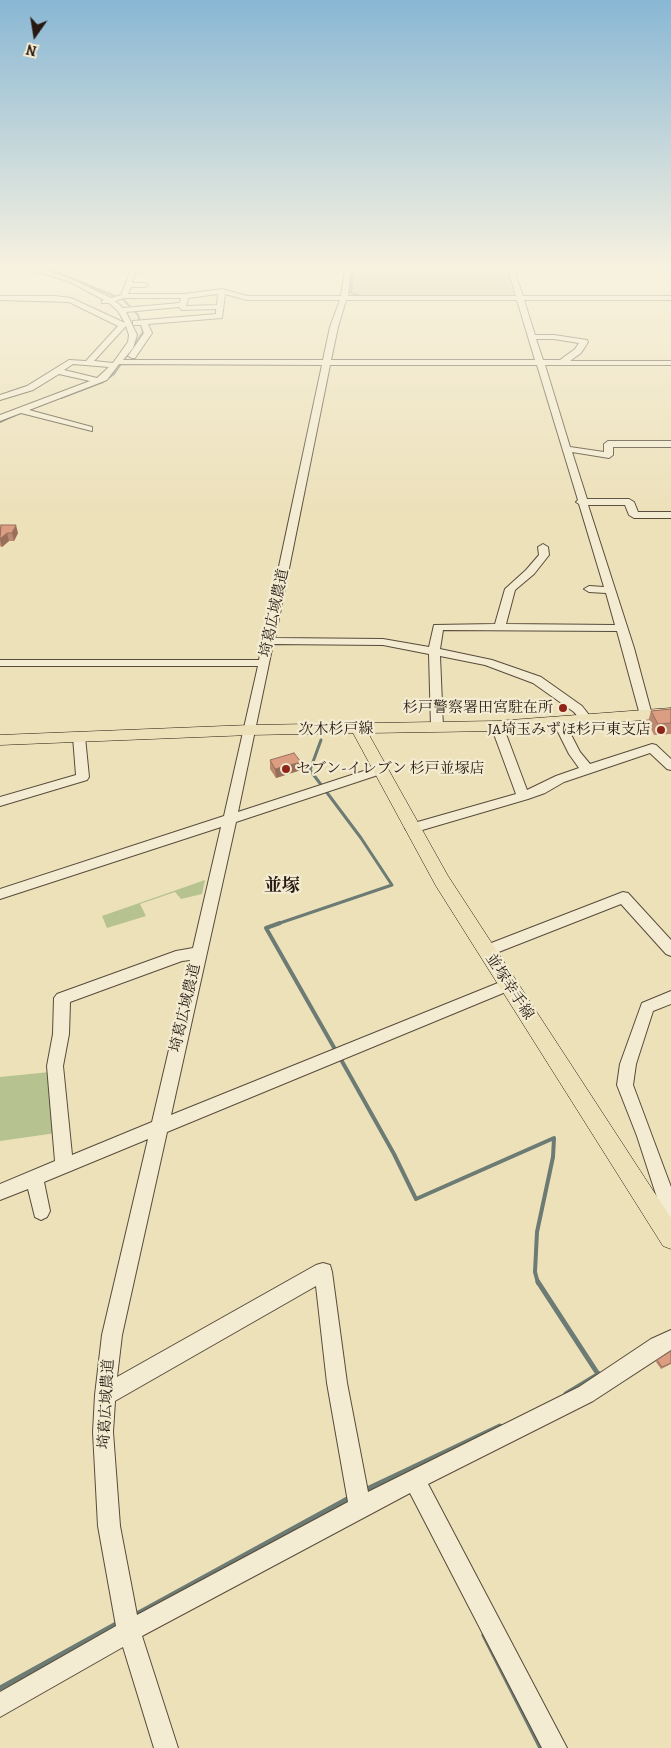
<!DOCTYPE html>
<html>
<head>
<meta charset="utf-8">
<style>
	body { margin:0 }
	#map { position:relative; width:671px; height:1748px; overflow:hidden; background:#ede1ba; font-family:Alegreya,serif }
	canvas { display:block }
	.north { position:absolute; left:10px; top:10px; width:50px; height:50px; -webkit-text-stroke:4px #f3ecd2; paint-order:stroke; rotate:193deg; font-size:14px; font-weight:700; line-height:20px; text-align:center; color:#271911 }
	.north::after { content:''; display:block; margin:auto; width:18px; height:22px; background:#271911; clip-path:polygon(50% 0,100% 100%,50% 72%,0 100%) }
</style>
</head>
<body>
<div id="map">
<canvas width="671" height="1748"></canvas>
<div class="north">N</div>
</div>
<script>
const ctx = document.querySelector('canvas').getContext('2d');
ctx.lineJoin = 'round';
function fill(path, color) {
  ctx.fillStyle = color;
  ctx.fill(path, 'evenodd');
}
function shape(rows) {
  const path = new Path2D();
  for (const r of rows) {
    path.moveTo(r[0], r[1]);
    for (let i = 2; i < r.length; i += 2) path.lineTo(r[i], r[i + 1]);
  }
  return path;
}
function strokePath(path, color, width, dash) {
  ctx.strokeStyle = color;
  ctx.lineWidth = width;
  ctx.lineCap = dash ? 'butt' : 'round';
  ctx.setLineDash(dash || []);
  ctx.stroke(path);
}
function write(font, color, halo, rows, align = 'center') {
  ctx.font = font + ' Alegreya,"Noto Serif JP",serif';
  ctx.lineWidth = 4.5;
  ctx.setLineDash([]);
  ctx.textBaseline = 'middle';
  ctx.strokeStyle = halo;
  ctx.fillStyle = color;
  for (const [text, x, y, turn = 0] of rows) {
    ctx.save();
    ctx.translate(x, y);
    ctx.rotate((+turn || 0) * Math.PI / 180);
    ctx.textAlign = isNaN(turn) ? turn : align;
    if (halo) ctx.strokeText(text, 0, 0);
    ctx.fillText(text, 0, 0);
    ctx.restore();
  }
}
fill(shape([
	[358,269,506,269,514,295,353,295,349,293,349,280,351,272],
	[205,880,202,894,181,899,175,892,140,904,146,916,107,928,102,916],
	[50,1072,56,1133,0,1141,0,1077]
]), '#b6c391');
strokePath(shape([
	[50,269,124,300,138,315,143,332,114,374,103,382,61,398],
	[353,272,351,293,358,295],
	[406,296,431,296],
	[437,296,511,296],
	[0,422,15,415]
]), '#6c7b73', 2);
strokePath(shape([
	[277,924,392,885,361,838,310,770,321,740]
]), '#6c7b73', 3);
strokePath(shape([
	[280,923,266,928,336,1051],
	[339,1056,394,1154,416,1199,554,1138,553,1157,537,1232,535,1272,538,1283]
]), '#6c7b73', 4);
strokePath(shape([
	[538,1282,598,1374],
	[566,1394,599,1374],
	[365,1490,500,1426],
	[135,1615,351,1497],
	[484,1635,541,1748],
	[0,1688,118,1623]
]), '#6c7b73', 5);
const minor = shape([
	[29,269,40,269,74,280,111,298,121,295,131,269,137,269,132,283,145,283,148,285,145,287,131,287,128,294,185,294,222,289,247,296,341,296,345,269,351,269,348,296,516,296,508,269,514,269,523,296,671,296,671,300,524,300,535,335,554,335,587,340,588,342,581,353,570,361,671,361,671,365,545,365,570,447,604,452,604,444,608,441,671,441,671,447,613,447,613,455,609,458,572,452,587,499,629,499,634,502,638,512,671,512,671,518,634,518,629,515,625,505,588,505,634,648,652,715,650,718,646,719,640,715,617,631,443,630,440,649,492,660,541,677,582,706,593,720,587,724,583,723,574,712,533,683,485,665,440,656,443,727,437,731,431,727,429,654,383,645,273,644,238,812,376,767,384,767,386,770,384,773,236,822,171,1115,503,981,508,979,513,981,516,985,513,989,167,1132,122,1335,117,1377,316,1265,323,1263,330,1265,332,1272,347,1383,368,1492,579,1387,651,1339,671,1330,671,1350,593,1401,428,1484,567,1748,542,1748,410,1493,142,1636,178,1748,154,1748,123,1647,0,1717,0,1692,116,1626,98,1526,93,1432,95,1395,102,1335,148,1139,44,1182,50,1211,47,1217,41,1220,35,1217,28,1189,0,1200,0,1184,55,1161,47,1066,53,1034,54,998,57,994,176,951,193,948,221,827,0,899,0,889,224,816,258,666,0,666,0,660,259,660,322,365,119,364,107,380,29,410,92,427,92,431,21,413,0,421,0,415,90,381,59,374,33,390,0,400,0,395,27,386,69,360,86,361,118,326,69,302,0,300,0,296,55,296,71,298,125,323,118,311,109,303,102,303,102,301,104,300,70,282,29,269],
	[218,294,217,305,186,306,188,298,218,294],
	[225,294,247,300,340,300,330,327,323,360,123,360,133,348,137,335,126,312,179,307,182,310,216,309,216,314,133,321,133,325,141,325,144,333,128,356,132,358,135,358,152,333,148,324,222,318,225,294],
	[124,298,181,298,180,303,123,308,115,301,124,298],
	[346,300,517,300,535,360,331,360,338,327,346,300],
	[126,326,129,335,128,342,113,363,94,361,126,326],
	[536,339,554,339,579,343,575,349,560,360,543,360,536,339],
	[73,364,109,367,97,378,64,370,73,364],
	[330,365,537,365,578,500,576,502,579,504,604,587,589,586,584,589,589,592,606,593,615,625,506,624,515,590,534,574,549,555,548,547,543,544,538,547,539,555,526,570,505,589,495,624,434,625,429,647,383,639,275,638,330,365],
	[190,960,152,1122,72,1155,63,1066,69,1034,70,1002,182,961,190,960],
	[316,1286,327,1383,348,1502,137,1615,120,1526,113,1432,115,1401,316,1286],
	[559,718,563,719,580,752,590,764,652,744,656,745,671,759,671,770,667,769,650,753,564,782,545,793,528,799,412,833,407,831,405,828,407,825,516,794,491,726,493,723,497,722,503,726,527,790,556,776,579,768,569,754,553,722,559,718],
	[79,733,85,737,89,777,87,780,0,806,0,797,76,775,73,737,79,733],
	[623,892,628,893,671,940,671,956,666,954,621,904,491,955,486,957,481,955,479,951,481,947,623,892],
	[671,991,671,1004,653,1011,636,1064,633,1085,671,1187,671,1222,665,1219,662,1213,637,1136,617,1085,620,1064,642,1003,671,991]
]);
const major = shape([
	[671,708,671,718,497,731,368,733,448,876,671,1218,671,1249,663,1246,436,886,353,733,250,735,0,745,0,735,250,725,497,721,671,708]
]);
strokePath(minor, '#584b3b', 2);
strokePath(major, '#271911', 1);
fill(minor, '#f3ecd2');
fill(major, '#ede1ba');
fill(shape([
	[0,526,18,533,14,541,9,541,2,547,0,546],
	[671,709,671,734,654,735,648,722,651,711],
	[270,760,301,770,276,778,270,769],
	[671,1351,671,1364,661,1369,656,1362,657,1360]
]), '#bc8870');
fill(shape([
	[16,525,18,533,14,541,12,533],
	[7,533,9,541,2,547,0,539],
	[301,762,301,770,276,778,275,769]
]), '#996f5b');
const building = shape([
	[1,525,16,525,12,533,7,533,0,539,1,525],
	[671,709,671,723,658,724,651,711,671,709],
	[294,753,301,762,275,769,270,760,294,753],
	[671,1351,671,1363,662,1367,657,1360,671,1351]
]);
fill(building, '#db9e82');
strokePath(building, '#996f5b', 1);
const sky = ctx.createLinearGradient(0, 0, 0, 514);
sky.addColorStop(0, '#89b7d4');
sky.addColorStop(0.52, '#f7f2e0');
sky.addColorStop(1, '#f7f2e000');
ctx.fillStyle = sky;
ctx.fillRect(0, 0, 671, 514);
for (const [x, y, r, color] of [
	[563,708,5,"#8f2418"],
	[661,730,5,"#8f2418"],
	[286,769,5,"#8f2418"]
]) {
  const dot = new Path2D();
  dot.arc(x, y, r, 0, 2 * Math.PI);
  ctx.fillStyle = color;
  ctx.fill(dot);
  strokePath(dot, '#f3ecd2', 2);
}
write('15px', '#271911', '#f3ecd2', [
	["埼葛広域農道",275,613,-78],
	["次木杉戸線",336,730,-1],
	["並塚幸手線",509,987,57],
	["埼葛広域農道",186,1008,-77],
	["埼葛広域農道",107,1404,-87]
]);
write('15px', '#271911', '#f3ecd2', [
	["杉戸警察署田宮駐在所",553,708],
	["JA埼玉みずほ杉戸東支店",651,730],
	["セブン-イレブン 杉戸並塚店",296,769,"left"]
], 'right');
write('bold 18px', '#271911', '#f3ecd2', [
	["並塚",282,887]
]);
</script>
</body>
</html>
